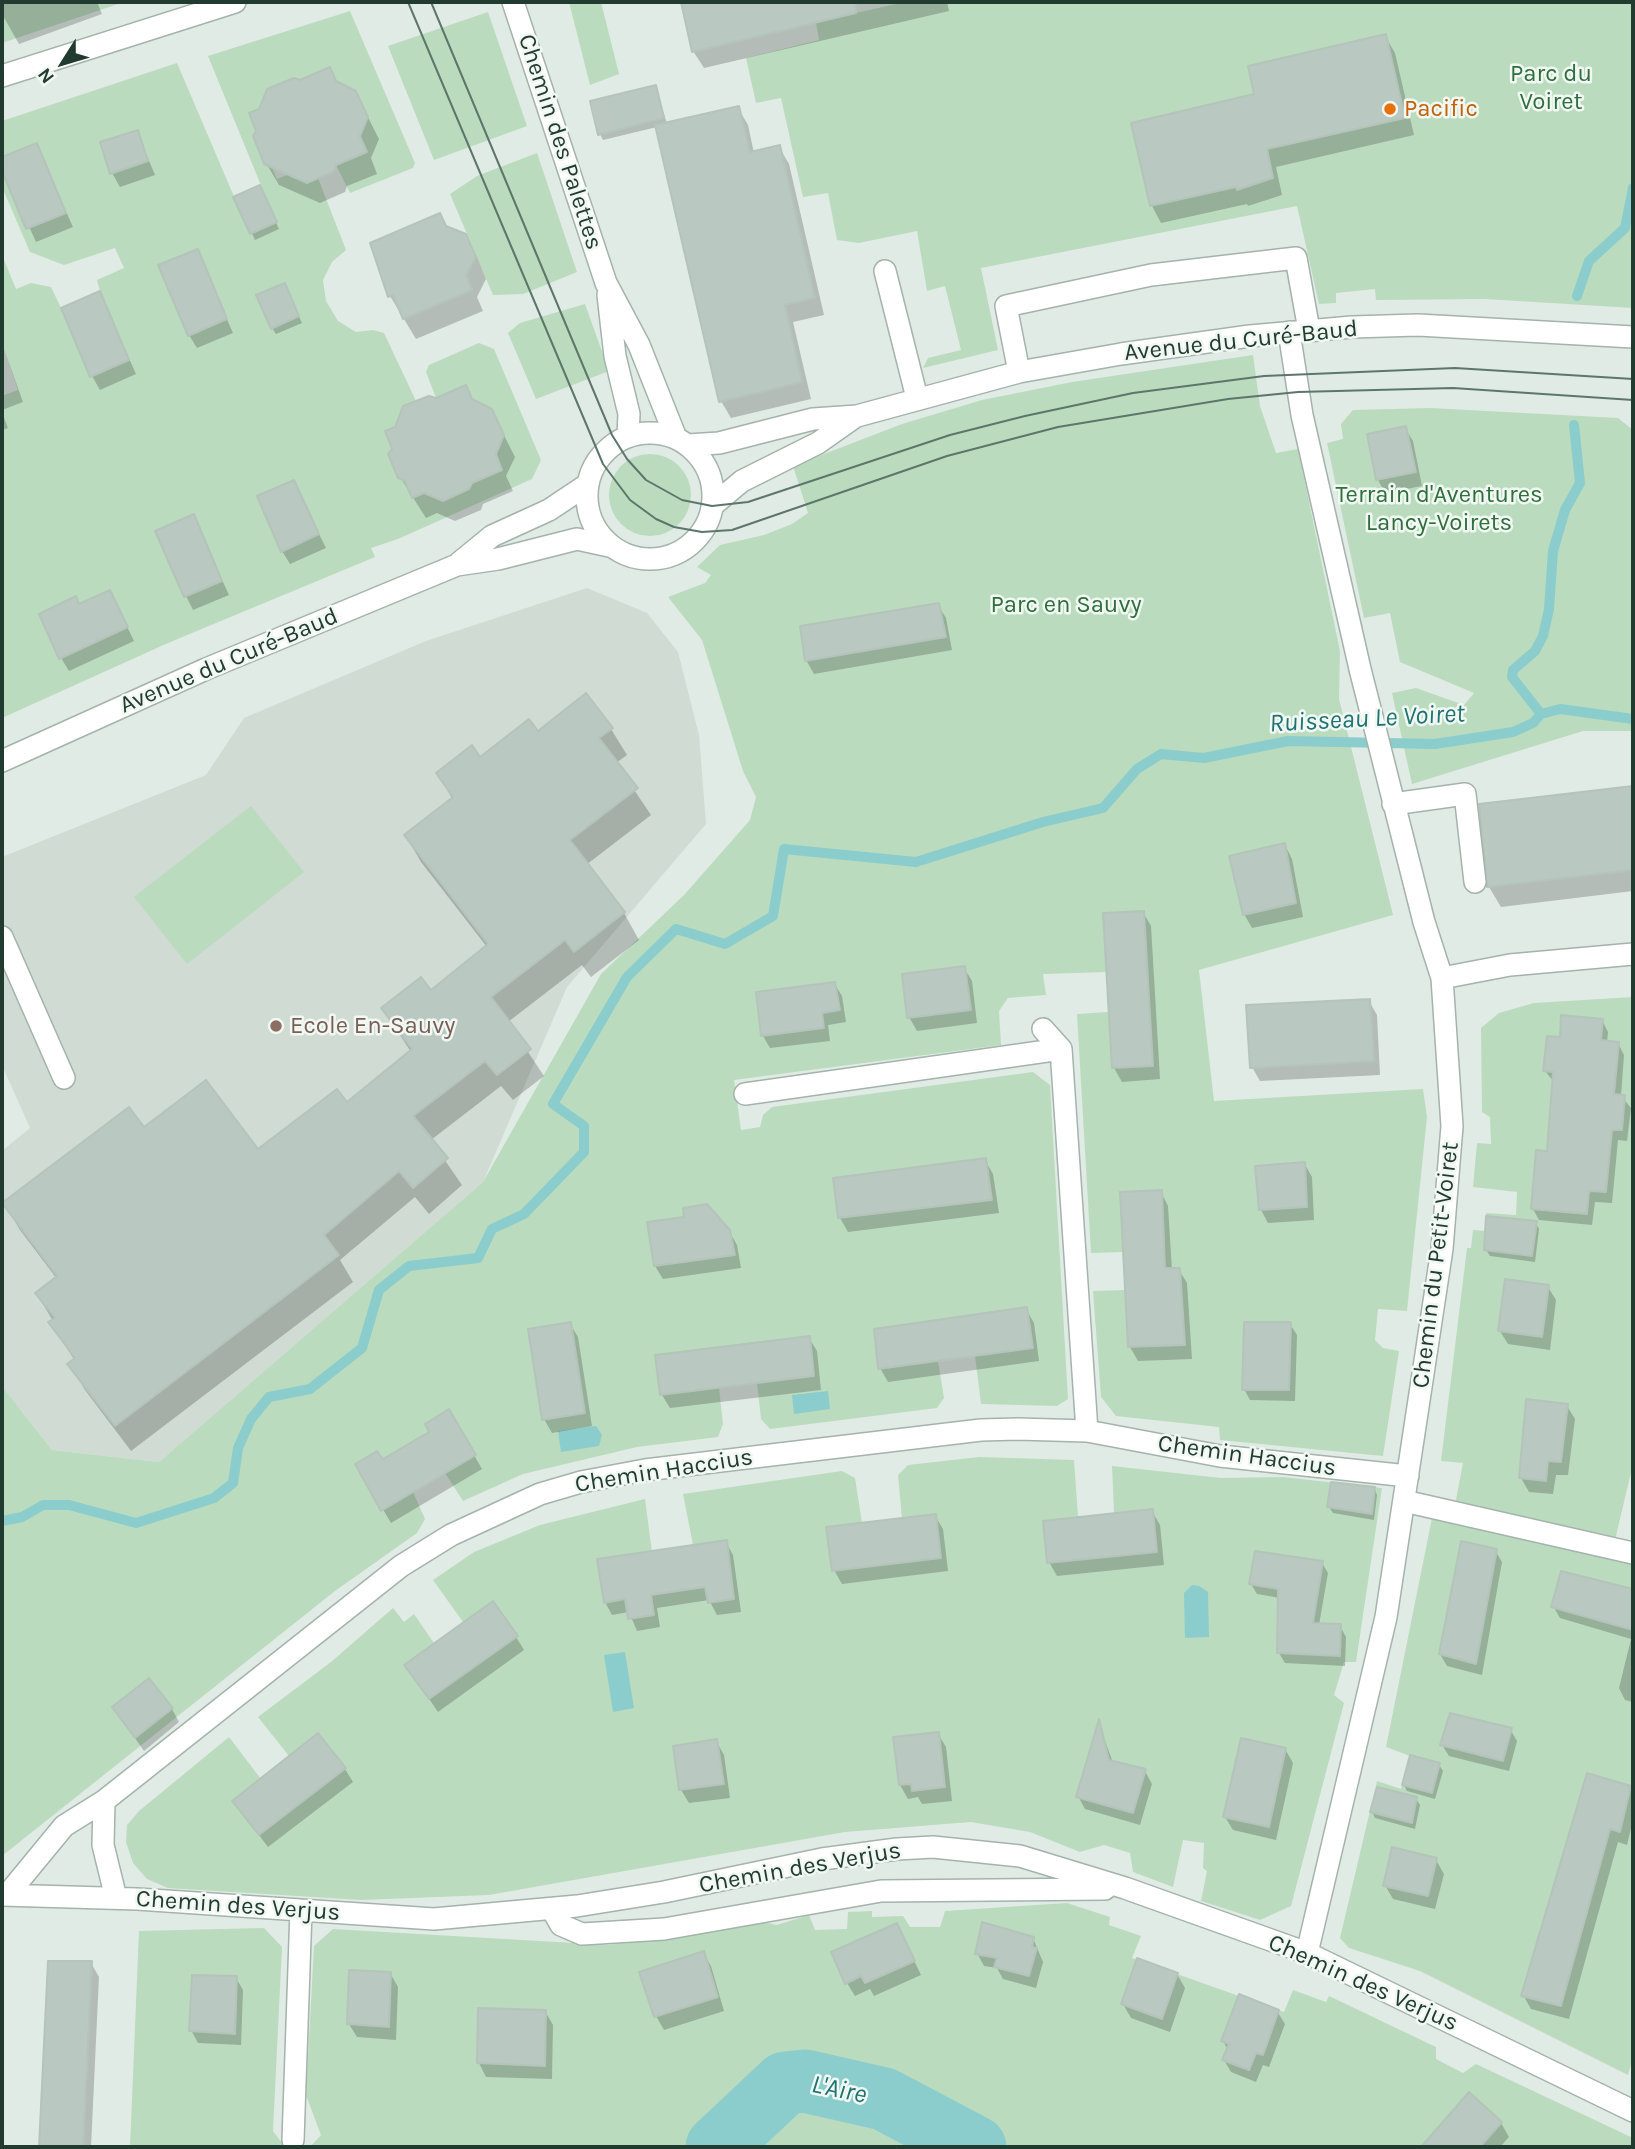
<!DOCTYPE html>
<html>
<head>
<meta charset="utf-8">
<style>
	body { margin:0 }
	#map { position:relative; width:1635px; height:2149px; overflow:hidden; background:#e1ebe5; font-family:Karla,sans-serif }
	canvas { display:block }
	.frame { position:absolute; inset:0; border:4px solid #223b30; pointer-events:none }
	.north { position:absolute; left:28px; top:28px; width:70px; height:70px; -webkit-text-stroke:5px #f1f8f3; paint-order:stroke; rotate:233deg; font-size:19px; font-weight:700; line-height:28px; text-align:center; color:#223b30 }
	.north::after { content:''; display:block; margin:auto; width:24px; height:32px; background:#223b30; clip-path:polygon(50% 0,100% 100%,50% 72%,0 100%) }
</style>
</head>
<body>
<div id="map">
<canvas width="1635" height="2149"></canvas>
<div class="frame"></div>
<div class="north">N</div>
</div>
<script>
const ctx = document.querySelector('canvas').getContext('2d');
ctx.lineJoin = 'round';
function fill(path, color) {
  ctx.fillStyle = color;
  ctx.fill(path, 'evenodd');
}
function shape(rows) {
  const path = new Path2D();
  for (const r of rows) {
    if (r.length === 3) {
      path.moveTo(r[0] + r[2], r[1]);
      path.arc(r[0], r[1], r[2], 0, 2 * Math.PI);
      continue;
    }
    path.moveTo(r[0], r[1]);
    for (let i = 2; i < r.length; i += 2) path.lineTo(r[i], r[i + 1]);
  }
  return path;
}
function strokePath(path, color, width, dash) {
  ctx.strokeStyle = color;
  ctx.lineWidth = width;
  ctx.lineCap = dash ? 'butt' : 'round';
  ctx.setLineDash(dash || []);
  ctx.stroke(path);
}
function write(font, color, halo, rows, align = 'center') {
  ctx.font = font + ' Karla,sans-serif';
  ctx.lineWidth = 5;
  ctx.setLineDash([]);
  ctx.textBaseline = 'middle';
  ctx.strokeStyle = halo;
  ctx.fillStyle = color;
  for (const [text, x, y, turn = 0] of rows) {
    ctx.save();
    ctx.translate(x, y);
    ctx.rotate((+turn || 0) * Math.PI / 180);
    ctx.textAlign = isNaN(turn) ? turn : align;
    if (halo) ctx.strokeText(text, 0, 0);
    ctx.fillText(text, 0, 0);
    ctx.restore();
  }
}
fill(shape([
	[587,588,647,613,678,652,699,735,706,824,567,987,483,1182,159,1462,52,1450,2,1386,2,1151,30,1128,2,1065,2,857,206,775,244,718,426,641]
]), '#cfdbd3');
fill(shape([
	[2,2,124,2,2,43],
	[569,2,601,2,619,74,590,85],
	[905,2,1633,2,1633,308,1485,299,1376,300,1375,289,1336,293,1336,303,1319,304,1297,206,981,268,998,350,923,368,928,358,961,350,945,286,927,291,917,231,859,243,837,240,828,193,803,197,781,98,756,103,746,58,819,40,816,22],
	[350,11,415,163,413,168,350,193,336,165,366,152,356,127,366,123,368,117,357,91,351,88,341,92,293,78,267,89,265,95,269,104,249,113,256,131,253,136,263,160,270,163,277,179,297,171,301,181,307,183,318,178,346,250,332,262,323,280,326,301,338,321,356,332,373,330,384,333,416,401,402,407,400,413,404,422,385,431,392,449,389,455,433,489,437,499,443,501,469,489,472,483,502,470,492,445,504,435,492,409,486,406,476,410,465,385,436,398,426,372,429,365,479,343,494,349,541,460,532,479,398,539,371,548,375,557,168,643,2,718,2,396,18,390,2,342,2,255,16,289,31,283,51,287,61,308,100,291,97,280,124,268,115,248,64,265,30,252,2,187,2,121,177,63,250,234,276,222,208,56],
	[488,12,527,126,434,160,388,46],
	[537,153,577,272,523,294,493,295,450,194,477,176],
	[585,304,609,371,536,399,508,333,520,323],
	[1253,355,1260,406,1276,453,1298,449,1340,651,1339,699,1393,915,1199,970,1214,1101,1423,1089,1427,1117,1407,1311,1378,1309,1375,1340,1383,1348,1399,1351,1383,1456,1220,1440,1219,1427,1116,1416,1101,1397,1093,1291,1126,1290,1123,1252,1091,1253,1077,1014,1108,1012,1107,972,1043,974,1046,995,1008,998,999,1011,1001,1045,734,1080,741,1130,760,1127,763,1115,772,1107,1033,1072,1050,1085,1068,1399,1057,1406,981,1404,975,1356,938,1361,944,1398,937,1408,770,1429,761,1419,757,1383,719,1388,723,1424,718,1437,637,1447,523,1474,463,1501,445,1473,413,1492,425,1519,417,1533,335,1591,2,1856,2,1386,52,1450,159,1462,483,1182,601,974,684,895,750,820,756,797,743,771,702,640,668,597,705,583,711,575,697,567,720,545,764,535,792,524,808,513,793,466,902,424,982,400,1072,382],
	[1431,408,1618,418,1633,430,1633,731,1583,731,1412,784,1392,693,1416,688,1464,705,1474,693,1400,662,1390,613,1364,618,1327,443,1343,439,1341,424,1353,410],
	[650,495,41],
	[251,806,304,872,187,964,134,897],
	[1633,997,1633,1464,1615,1540,1455,1505,1463,1463,1441,1461,1467,1248,1471,1248,1473,1230,1485,1231,1486,1213,1516,1215,1517,1192,1473,1187,1477,1143,1491,1144,1490,1117,1482,1112,1481,1028,1499,1013,1534,1003],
	[979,1457,1074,1460,1078,1517,1114,1513,1112,1466,1221,1478,1283,1477,1382,1488,1356,1662,1344,1662,1334,1695,1344,1703,1291,1906,1260,1920,1201,1901,1207,1871,1203,1868,1204,1843,1183,1840,1173,1887,1133,1872,1130,1853,1104,1845,1080,1852,1030,1832,971,1822,845,1832,489,1895,361,1900,168,1888,147,1879,133,1863,126,1842,127,1825,139,1811,229,1737,261,1779,289,1756,258,1717,331,1662,393,1608,404,1622,414,1614,434,1643,463,1622,433,1580,474,1552,540,1525,645,1499,652,1552,693,1545,683,1494,842,1471,855,1478,862,1523,902,1518,898,1475,908,1465],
	[1432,1518,1633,1561,1633,2057,1628,2075,1420,1971,1349,1948,1340,1938,1377,1781,1401,1789,1410,1756,1386,1747],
	[1067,1903,1110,1917,1109,1925,1141,1936,1132,1958,1284,2012,1293,1990,1326,2002,1329,1996,1436,2047,1436,2059,1463,2073,1476,2064,1633,2138,1633,2147,310,2147,321,2135,306,2095,314,1946,333,1929,608,1945,691,1935,753,1920,777,1925,809,1915,815,1930,847,1929,848,1912,872,1911,872,1917,903,1916,910,1927,940,1927,945,1911],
	[264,1928,282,1947,273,2131,285,2147,130,2147,139,1931]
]), '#bbdbbe');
fill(shape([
	[828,1391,830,1409,794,1414,792,1395],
	[596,1426,602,1435,599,1446,561,1452,558,1431],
	[1192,1585,1199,1586,1208,1592,1209,1637,1185,1638,1184,1593],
	[625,1652,634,1708,613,1712,604,1655]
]), '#8bcdcc');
fill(shape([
	[2,2,97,2,102,14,19,44,2,14],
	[682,2,947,2,949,11,704,68,693,51],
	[1385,36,1395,53,1414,135,1276,167,1282,195,1248,206,1247,204,1161,223,1152,206,1256,96],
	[300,82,337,84,355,92,379,139,371,158,377,174,347,186,345,192,320,203,279,185,266,163],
	[656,87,667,124,738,108,748,125,754,153,779,147,789,164,824,315,793,322,811,399,731,418,721,401,657,127,603,140,600,134],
	[137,132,155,175,120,187,112,173],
	[36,145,73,227,36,242,2,166,2,159],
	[262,193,279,229,255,240,235,198],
	[440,215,447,228,465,235,477,257,486,279,477,297,483,311,416,339,390,296,372,244],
	[197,251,233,333,197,348,189,335],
	[287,291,302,323,276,334,272,328],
	[100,293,136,374,100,390,92,376],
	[2,343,23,402,2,410],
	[491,410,515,457,506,476,513,491,483,504,481,510,455,521,437,513,426,518,400,477],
	[2,412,8,428,2,430],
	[1405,428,1413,441,1422,486,1385,493,1378,480],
	[293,482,326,548,290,564,282,551],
	[193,516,229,595,193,610,186,596],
	[938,605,946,618,952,650,814,674,806,660],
	[80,606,117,606,134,641,69,671,61,658],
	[611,729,627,755,616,763,651,815,586,865,624,913,639,940,591,977,582,965,508,1022,544,1076,513,1100,501,1086,431,1140,462,1185,429,1214,415,1197,340,1260,353,1282,131,1451,85,1390,70,1364,75,1361,51,1323,53,1321,37,1294,57,1279,20,1230,5,1204,144,1129,258,1151,347,1104,411,1052,383,1009,431,993,487,947,421,862,406,836,453,800,438,774,480,759,538,733],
	[1633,787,1633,891,1501,907,1489,887,1481,806],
	[1285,845,1292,859,1303,917,1252,928,1244,914],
	[1143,912,1151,926,1160,1079,1122,1082,1114,1068],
	[964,968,972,981,977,1023,917,1031,909,1017],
	[834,983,842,996,846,1022,828,1025,830,1041,770,1048,763,1036],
	[1369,1001,1377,1015,1380,1075,1260,1081,1252,1067],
	[1602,1020,1608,1032,1607,1043,1618,1043,1624,1055,1621,1096,1631,1108,1627,1141,1618,1140,1612,1203,1595,1202,1592,1225,1539,1220,1533,1209,1549,1153,1554,1082,1545,1071,1561,1039],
	[985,1160,993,1174,999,1213,848,1232,840,1218,835,1180],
	[1304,1163,1312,1177,1314,1220,1268,1223,1261,1210],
	[1161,1192,1168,1206,1172,1270,1179,1270,1187,1283,1192,1359,1138,1361,1130,1347],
	[1536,1223,1539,1229,1535,1262,1490,1256,1486,1250],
	[729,1231,737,1245,741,1268,663,1279,655,1266],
	[1548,1287,1556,1300,1550,1350,1508,1344,1500,1331],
	[1026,1309,1034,1323,1039,1361,888,1382,880,1368],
	[570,1324,578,1337,592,1426,552,1433,544,1419],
	[1290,1324,1297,1335,1295,1401,1250,1400,1244,1389],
	[809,1338,817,1351,821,1390,670,1408,662,1395],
	[1567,1406,1575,1419,1568,1475,1556,1475,1553,1494,1529,1492,1521,1478],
	[449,1411,482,1469,391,1523,357,1465,382,1462,431,1433],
	[1374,1488,1377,1495,1374,1520,1333,1513,1329,1507],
	[1152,1511,1160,1525,1164,1565,1057,1576,1049,1562],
	[935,1516,943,1529,948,1571,842,1584,834,1570],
	[726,1542,733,1555,741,1612,717,1615,709,1600,657,1608,660,1627,637,1631,629,1612,612,1615,605,1602],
	[1495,1550,1502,1562,1482,1675,1447,1666,1440,1654],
	[1322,1563,1328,1573,1319,1625,1340,1626,1346,1637,1345,1666,1285,1663,1279,1653,1280,1598,1257,1594,1251,1584],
	[1562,1573,1633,1591,1633,1702,1625,1700,1619,1688,1631,1639,1560,1618,1553,1606],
	[516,1637,524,1650,438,1712,406,1665],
	[114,1708,172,1709,179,1722,144,1751],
	[1099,1724,1113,1763,1145,1771,1152,1784,1140,1825,1085,1809,1078,1796],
	[1510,1729,1517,1741,1509,1771,1449,1756,1442,1745],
	[938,1734,946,1747,952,1801,922,1804,918,1797,908,1799,900,1785],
	[716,1741,724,1755,730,1798,689,1803,681,1790],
	[1285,1749,1293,1763,1276,1840,1233,1830,1225,1817],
	[1439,1765,1443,1771,1435,1799,1407,1791,1404,1785],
	[345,1769,353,1782,268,1847,234,1802],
	[1630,1787,1633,1792,1633,1820,1627,1845,1618,1842,1569,2019,1531,2009,1523,1995],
	[1416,1799,1420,1805,1415,1829,1375,1818,1372,1812],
	[1436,1860,1444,1874,1435,1909,1393,1899,1385,1885],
	[897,1925,921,1975,874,1996,870,1989,855,1996,847,1983],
	[1033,1938,1043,1962,1036,1988,1003,1979,997,1968,984,1966,977,1953],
	[703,1953,711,1966,724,2011,664,2030,656,2016],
	[50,1962,91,1963,99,1977,91,2147,40,2147],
	[390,1973,398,1987,396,2040,357,2037,349,2024],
	[1177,1974,1185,1988,1170,2032,1131,2018,1123,2004],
	[236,1978,243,1990,241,2045,198,2043,191,2030],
	[545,2011,553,2025,552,2079,486,2077,479,2063],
	[1277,2011,1285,2024,1269,2067,1263,2065,1256,2082,1231,2072,1224,2060,1228,2050,1223,2041],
	[1501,2123,1509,2137,1500,2147,1434,2147,1430,2140]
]), '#0003');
strokePath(shape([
	[1577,296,1589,261,1625,228,1633,188],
	[1541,714,1560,709,1633,719],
	[2,1521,22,1517,43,1505,69,1505,136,1523,214,1498,233,1483,238,1448,251,1419,269,1397,310,1389,362,1348,379,1290,409,1266,478,1258,492,1229,524,1214,584,1152,584,1126,553,1104,627,977,676,929,725,944,773,916,784,849,916,862,1043,822,1103,808,1137,769,1161,754,1204,758,1288,741,1435,744,1513,732,1533,723,1541,714,1512,677,1513,670,1535,651,1543,636,1549,609,1553,551,1565,510,1580,483,1574,425]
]), '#8bcdcc', 10);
strokePath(shape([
	[717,2147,785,2083,805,2081,884,2099,975,2147]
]), '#8bcdcc', 63);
const building = shape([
	[681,2,855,2,856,13,692,52,681,2],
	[1386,34,1405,118,1267,149,1273,178,1237,190,1236,187,1150,206,1131,123,1254,94,1248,66,1386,34],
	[330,67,336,81,356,91,368,117,360,136,367,152,336,165,334,171,307,183,264,164,253,136,256,131,249,113,259,109,267,89,294,78,300,80,330,67],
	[656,85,664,118,598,135,590,101,656,85],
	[739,106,750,152,780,145,815,298,785,305,802,382,719,402,655,125,739,106],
	[138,130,148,161,110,174,100,142,138,130],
	[37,143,66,213,26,229,2,171,2,157,37,143],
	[260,185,277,222,250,234,233,197,260,185],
	[440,213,446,226,466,234,476,257,466,275,472,290,403,319,393,295,388,297,370,243,440,213],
	[198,249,227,319,188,336,158,265,198,249],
	[285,283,299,316,271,329,256,295,285,283],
	[100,291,129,360,90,377,61,308,100,291],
	[466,385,472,399,492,409,504,435,496,454,502,470,472,483,469,489,443,501,424,493,412,498,405,481,398,478,388,454,392,449,385,431,395,427,403,406,429,396,436,398,466,385],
	[1406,426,1416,472,1376,480,1367,434,1406,426],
	[294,480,319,534,281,552,257,496,294,480],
	[194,514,222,581,184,597,155,531,194,514],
	[110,590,128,627,59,659,39,614,76,596,79,604,110,590],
	[939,603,946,637,805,661,800,626,939,603],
	[586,693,613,728,599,738,638,788,570,840,625,912,574,952,565,940,491,997,531,1049,497,1075,485,1061,413,1116,448,1158,413,1188,399,1171,324,1235,339,1255,115,1426,67,1364,75,1358,48,1322,55,1318,35,1293,57,1276,2,1203,129,1107,144,1127,206,1080,258,1149,337,1089,347,1102,412,1049,381,1008,421,977,431,990,488,944,404,835,453,797,436,773,472,745,480,757,529,719,538,731,586,693],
	[1633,786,1633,870,1487,887,1479,804,1633,786],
	[1285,843,1296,903,1243,915,1229,856,1285,843],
	[1144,911,1153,1066,1112,1068,1103,913,1144,911],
	[965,966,971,1010,907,1018,902,974,965,966],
	[835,982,840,1010,822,1013,824,1028,761,1036,756,992,835,982],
	[1370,999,1374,1061,1250,1068,1246,1005,1370,999],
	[1561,1015,1603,1019,1601,1040,1619,1042,1614,1094,1625,1095,1622,1130,1612,1130,1606,1192,1589,1191,1587,1214,1531,1209,1536,1150,1547,1151,1553,1072,1543,1071,1547,1036,1560,1037,1561,1015],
	[986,1158,992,1200,838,1218,833,1178,986,1158],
	[1305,1162,1307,1207,1259,1210,1255,1166,1305,1162],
	[1162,1190,1165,1268,1180,1268,1185,1345,1128,1347,1120,1192,1162,1190],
	[707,1204,730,1230,735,1255,654,1266,647,1222,684,1217,683,1208,707,1204],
	[1486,1216,1537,1221,1532,1256,1484,1250,1486,1216],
	[1505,1279,1549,1285,1542,1337,1498,1331,1505,1279],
	[1027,1307,1033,1348,878,1369,874,1329,1027,1307],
	[571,1322,585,1413,542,1420,528,1329,571,1322],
	[1244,1322,1291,1322,1289,1390,1242,1390,1244,1322],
	[810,1336,814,1376,660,1395,655,1355,810,1336],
	[1526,1399,1568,1404,1561,1462,1548,1461,1546,1481,1519,1478,1526,1399],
	[449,1409,476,1455,381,1511,355,1464,377,1451,383,1459,429,1432,425,1424,449,1409],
	[1331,1482,1375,1487,1372,1514,1327,1507,1331,1482],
	[1153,1509,1157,1552,1047,1563,1043,1521,1153,1509],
	[936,1514,941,1558,832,1571,826,1527,936,1514],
	[727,1540,734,1599,708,1603,705,1587,651,1595,654,1615,628,1619,625,1599,604,1603,597,1559,727,1540],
	[1461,1541,1497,1549,1476,1664,1439,1654,1461,1541],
	[1255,1551,1323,1561,1313,1623,1341,1624,1340,1656,1277,1653,1278,1589,1249,1584,1255,1551],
	[1561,1571,1633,1589,1633,1630,1551,1607,1561,1571],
	[493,1601,518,1636,429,1699,404,1665,493,1601],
	[149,1678,173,1708,135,1738,112,1707,149,1678],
	[1450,1713,1512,1728,1503,1761,1440,1745,1450,1713],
	[1099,1719,1109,1760,1146,1769,1133,1813,1076,1797,1099,1719],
	[939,1732,945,1787,912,1791,911,1784,899,1785,893,1737,939,1732],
	[318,1733,346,1768,259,1835,232,1801,318,1733],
	[1241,1738,1286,1748,1269,1827,1223,1817,1241,1738],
	[717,1739,724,1784,679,1790,673,1746,717,1739],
	[1410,1755,1440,1763,1432,1793,1402,1785,1410,1755],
	[1587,1773,1631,1786,1620,1832,1610,1829,1561,2006,1521,1996,1587,1773],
	[1377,1787,1417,1797,1412,1823,1370,1812,1377,1787],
	[1392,1847,1437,1858,1428,1896,1383,1886,1392,1847],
	[982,1922,1034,1937,1032,1947,1037,1948,1029,1976,994,1967,997,1958,975,1954,982,1922],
	[897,1923,915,1961,865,1983,861,1976,845,1984,831,1952,897,1923],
	[704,1951,718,1997,654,2017,639,1972,704,1951],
	[1137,1958,1178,1973,1162,2019,1121,2004,1137,1958],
	[48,1961,92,1961,83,2147,39,2147,48,1961],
	[349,1970,391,1972,389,2027,347,2024,349,1970],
	[192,1975,237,1976,235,2034,189,2031,192,1975],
	[1239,1994,1279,2010,1263,2055,1256,2053,1249,2070,1222,2060,1229,2044,1221,2041,1239,1994],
	[478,2008,546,2010,545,2066,477,2063,478,2008],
	[1469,2092,1502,2122,1480,2147,1421,2147,1469,2092]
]);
fill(building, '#b9c8c0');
strokePath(building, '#b4c4ba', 2);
strokePath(shape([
	[594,117,618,111]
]), '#bbc8c1', 21, [21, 10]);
const minor = shape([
	[513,2,606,283,639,345,676,438],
	[2,76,235,2],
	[885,271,917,398],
	[608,295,615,356,629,414,628,436],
	[1289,332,1302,415,1360,669,1424,922,1442,978,1452,1126,1442,1249,1386,1617,1307,1953],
	[1019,372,1006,306,1151,275,1296,258,1309,330],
	[650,496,63],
	[688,445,719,443,813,419,857,416,1019,372,1121,354,1250,336,1352,327,1418,325,1633,337],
	[712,506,742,481,818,443,855,417],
	[459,563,492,536,549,510,588,484],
	[2,761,206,669,457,565,498,559,577,539,609,546],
	[1393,804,1465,794,1475,882],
	[2,937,64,1078],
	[1442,978,1510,965,1633,954],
	[1043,1029,1061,1049,1087,1431],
	[745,1094,1061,1049],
	[1404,1501,1633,1553],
	[8,1894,64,1826,104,1801],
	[2,1895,137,1899,434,1919,577,1906,664,1892,822,1859,897,1849,933,1847,1020,1856,1125,1888,1307,1953,1633,2111],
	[116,1898,103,1845,104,1801,401,1566,451,1535,540,1494,581,1482,645,1470,981,1430,1018,1429,1087,1431,1220,1456,1408,1476],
	[552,1909,561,1925,582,1934,664,1929,881,1891,1105,1889],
	[293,2140,301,1910]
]);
strokePath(minor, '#a4b3ab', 24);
strokePath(minor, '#fff', 21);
strokePath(shape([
	[408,2,603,464,630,500,656,519,674,527,702,532,732,530,947,456,1058,427,1228,399,1298,392,1453,388,1633,400],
	[431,2,612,435,627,459,646,480,682,500,712,506,748,502,950,435,1025,416,1133,393,1264,376,1455,368,1633,379]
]), '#5d766b', 2);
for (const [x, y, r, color] of [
	[1390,109,7,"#e8710a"],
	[276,1026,7,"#8d6e63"]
]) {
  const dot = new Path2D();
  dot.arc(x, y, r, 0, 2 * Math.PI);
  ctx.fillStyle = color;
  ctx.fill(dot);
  strokePath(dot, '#f1f8f3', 2.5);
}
write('24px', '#2f6f3c', '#f1f8f3', [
	["Parc du",1551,74],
	["Voiret",1551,102],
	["Terrain d'Aventures",1439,495],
	["Lancy-Voirets",1439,523],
	["Parc en Sauvy",1066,605]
]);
write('24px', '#c56008', '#f1f8f3', [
	["Pacific",1404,109]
], 'left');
write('24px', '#223b30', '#f1f8f3', [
	["Chemin des Palettes",560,142,72],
	["Avenue du Curé-Baud",1241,341,-6],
	["Avenue du Curé-Baud",229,661,-23],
	["Chemin du Petit-Voiret",1436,1265,-83],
	["Chemin Haccius",1247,1456,8],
	["Chemin Haccius",664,1471,-9],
	["Chemin des Verjus",800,1868,-10],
	["Chemin des Verjus",238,1906,4],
	["Chemin des Verjus",1363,1983,24]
]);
write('24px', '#785e54', '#f1f8f3', [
	["Ecole En-Sauvy",290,1026]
], 'left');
write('italic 26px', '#207373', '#f1f8f3', [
	["Ruisseau Le Voiret",1367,719,-3],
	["L'Aire",839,2090,12]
]);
</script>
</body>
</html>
